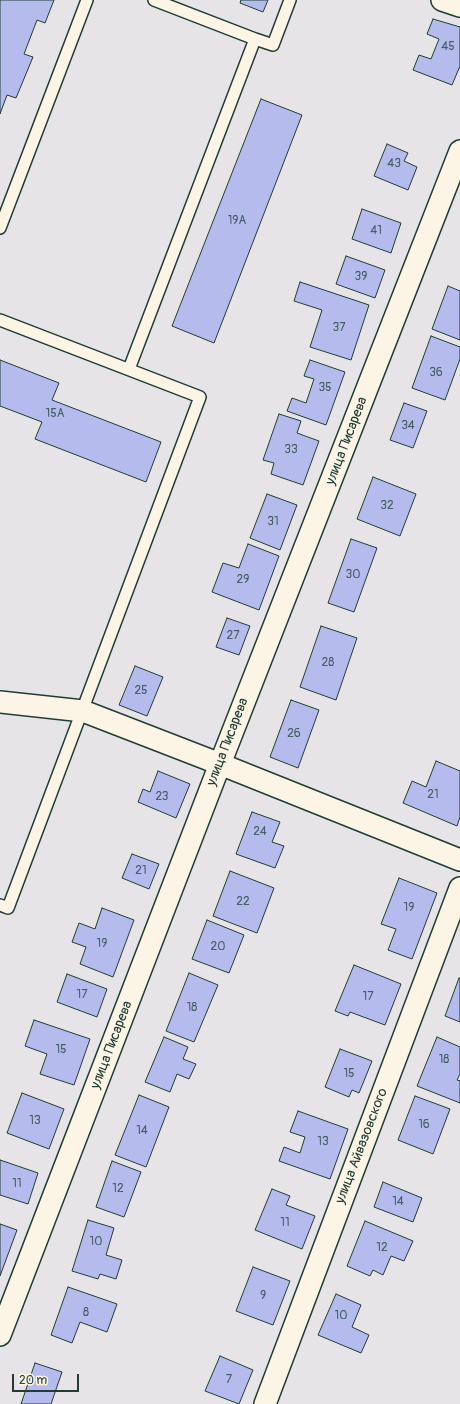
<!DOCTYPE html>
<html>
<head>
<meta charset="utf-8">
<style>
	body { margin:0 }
	#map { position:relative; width:460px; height:1404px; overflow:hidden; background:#e7e4e7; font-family:Pangolin,sans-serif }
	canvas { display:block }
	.scale { position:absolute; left:12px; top:1374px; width:67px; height:18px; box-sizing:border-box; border:2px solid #1f3d34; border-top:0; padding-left:5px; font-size:12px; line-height:14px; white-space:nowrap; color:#1f3d34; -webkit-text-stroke:3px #fcf5e5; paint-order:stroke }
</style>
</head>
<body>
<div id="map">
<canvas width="460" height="1404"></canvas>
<div class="scale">20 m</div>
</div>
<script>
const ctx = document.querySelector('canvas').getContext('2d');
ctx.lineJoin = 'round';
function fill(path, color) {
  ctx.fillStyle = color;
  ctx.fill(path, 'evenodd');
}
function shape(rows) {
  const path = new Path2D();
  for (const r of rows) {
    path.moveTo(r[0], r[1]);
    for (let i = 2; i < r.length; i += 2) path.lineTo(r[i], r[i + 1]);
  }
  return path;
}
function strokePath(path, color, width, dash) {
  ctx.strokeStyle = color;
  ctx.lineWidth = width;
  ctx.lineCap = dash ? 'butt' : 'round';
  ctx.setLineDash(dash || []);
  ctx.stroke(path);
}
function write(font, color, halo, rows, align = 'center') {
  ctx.font = font + ' Pangolin,sans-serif';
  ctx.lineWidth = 3.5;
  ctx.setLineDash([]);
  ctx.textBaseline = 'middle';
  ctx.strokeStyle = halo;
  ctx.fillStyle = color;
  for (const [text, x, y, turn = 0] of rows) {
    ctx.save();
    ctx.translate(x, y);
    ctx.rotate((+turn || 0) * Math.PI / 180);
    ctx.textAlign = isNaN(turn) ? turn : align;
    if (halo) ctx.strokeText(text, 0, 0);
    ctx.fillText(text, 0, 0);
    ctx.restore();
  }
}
const building = shape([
	[0,0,54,0,45,23,37,20,24,54,33,57,16,98,7,95,0,114,0,0],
	[241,0,268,0,263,12,240,3,241,0],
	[433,19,460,27,460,66,452,85,413,70,419,55,431,59,439,39,427,34,433,19],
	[261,99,302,115,214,343,172,326,261,99],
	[387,144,408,153,404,161,417,167,408,190,374,176,387,144],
	[362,209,401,223,391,253,352,239,362,209],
	[346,256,385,270,375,298,336,284,346,256],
	[300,282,369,305,351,360,310,347,322,310,294,301,300,282],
	[448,286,460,291,460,340,432,329,448,286],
	[431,336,460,347,460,359,445,400,412,388,431,336],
	[0,360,59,383,52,400,161,442,146,482,35,439,42,422,0,406,0,360],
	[310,360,345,372,326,425,287,411,292,398,306,403,314,379,304,376,310,360],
	[404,403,427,411,413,448,390,440,404,403],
	[279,414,301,421,297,433,319,441,303,485,271,474,274,463,263,460,279,414],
	[373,477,416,494,400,536,357,519,373,477],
	[267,494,297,505,280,550,250,538,267,494],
	[351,539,377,548,354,612,328,603,351,539],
	[248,544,279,556,259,610,212,592,223,563,239,568,248,544],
	[227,618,250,626,239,655,216,647,227,618],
	[321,626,357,638,336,700,300,687,321,626],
	[135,666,163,677,147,716,119,705,135,666],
	[291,700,319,710,298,768,270,757,291,700],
	[436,761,460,771,460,817,457,826,403,803,412,781,426,787,436,761],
	[158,771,190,784,176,818,138,802,143,789,150,792,158,771],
	[252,812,280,822,272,842,284,846,275,868,236,854,252,812],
	[132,854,159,864,149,889,122,878,132,854],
	[230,871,274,888,257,933,213,916,230,871],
	[399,878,437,893,412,959,388,950,396,929,381,924,399,878],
	[102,908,134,920,113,977,80,964,86,947,72,942,79,923,95,929,102,908],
	[207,920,244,935,229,973,192,959,207,920],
	[354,965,401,984,385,1025,350,1012,348,1016,335,1011,354,965],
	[189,973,218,985,194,1042,166,1031,189,973],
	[67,974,107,989,97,1017,57,1002,67,974],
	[459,978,460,979,460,1022,445,1016,459,978],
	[34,1020,90,1039,74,1085,40,1074,47,1054,25,1046,34,1020],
	[164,1037,188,1047,183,1059,196,1064,189,1079,177,1074,170,1092,145,1082,164,1037],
	[437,1037,460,1047,460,1074,457,1080,460,1081,460,1103,417,1086,437,1037],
	[340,1049,372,1061,359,1093,352,1090,349,1097,325,1087,340,1049],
	[22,1093,64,1109,49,1149,7,1133,22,1093],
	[139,1095,169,1107,146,1167,115,1155,139,1095],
	[415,1096,450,1109,433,1154,398,1140,415,1096],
	[298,1111,348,1129,330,1179,279,1161,284,1147,300,1153,305,1137,290,1132,298,1111],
	[0,1160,38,1173,28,1204,0,1195,0,1160],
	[112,1161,141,1172,124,1217,96,1207,112,1161],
	[383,1182,422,1198,413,1222,374,1207,383,1182],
	[272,1189,290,1196,286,1205,315,1216,302,1249,255,1230,272,1189],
	[88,1220,114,1228,106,1255,122,1260,116,1279,100,1274,98,1279,72,1271,88,1220],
	[365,1221,413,1241,404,1261,391,1256,383,1275,373,1270,370,1276,347,1266,365,1221],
	[0,1224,17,1230,0,1276,0,1224],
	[253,1267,290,1281,273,1325,236,1311,253,1267],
	[68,1287,117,1304,107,1332,80,1322,72,1343,51,1335,68,1287],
	[336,1294,361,1305,352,1327,369,1335,361,1353,318,1335,336,1294],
	[220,1356,253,1370,239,1404,205,1391,220,1356],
	[35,1363,62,1372,51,1404,21,1404,35,1363]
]);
fill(building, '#b5bced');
strokePath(building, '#1f3d34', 1);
const lane = shape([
	[255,39,273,45,290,0],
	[0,228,87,0],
	[0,320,200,397,8,908,0,905],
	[129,369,255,39,154,0]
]);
const street = shape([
	[442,0,460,6],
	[0,702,83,711,220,764,460,860],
	[0,1335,220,764,460,151],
	[265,1404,460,888]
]);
strokePath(lane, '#1f3d34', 14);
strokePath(street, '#1f3d34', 24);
strokePath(lane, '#fcf5e5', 11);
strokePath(street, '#fcf5e5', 21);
write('12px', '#445d62', null, [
	["45",448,47],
	["43",394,164],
	["19А",237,221],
	["41",376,231],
	["39",361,277],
	["37",339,328],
	["36",436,373],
	["35",325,388],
	["15А",55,414],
	["34",408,426],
	["33",291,450],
	["32",387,506],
	["31",273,522],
	["30",353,575],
	["29",243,580],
	["27",233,636],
	["28",328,663],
	["25",141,691],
	["26",294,734],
	["21",433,795],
	["23",162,797],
	["24",260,832],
	["21",141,871],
	["22",243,902],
	["19",409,908],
	["19",102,944],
	["20",218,947],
	["17",82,995],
	["17",368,997],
	["18",192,1008],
	["15",61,1050],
	["18",444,1060],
	["15",349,1074],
	["13",35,1121],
	["16",424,1125],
	["14",142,1131],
	["13",323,1142],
	["11",17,1184],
	["12",118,1189],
	["14",398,1202],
	["11",285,1223],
	["10",96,1242],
	["12",382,1248],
	["9",263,1296],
	["8",86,1313],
	["10",341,1316],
	["7",229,1380]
]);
write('14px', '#1f3d34', '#fcf5e5', [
	["улица Писарева",347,441,-69],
	["улица Писарева",228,742,-69],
	["улица Писарева",112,1045,-69],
	["улица Айвазовского",362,1146,-69]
]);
</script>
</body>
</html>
